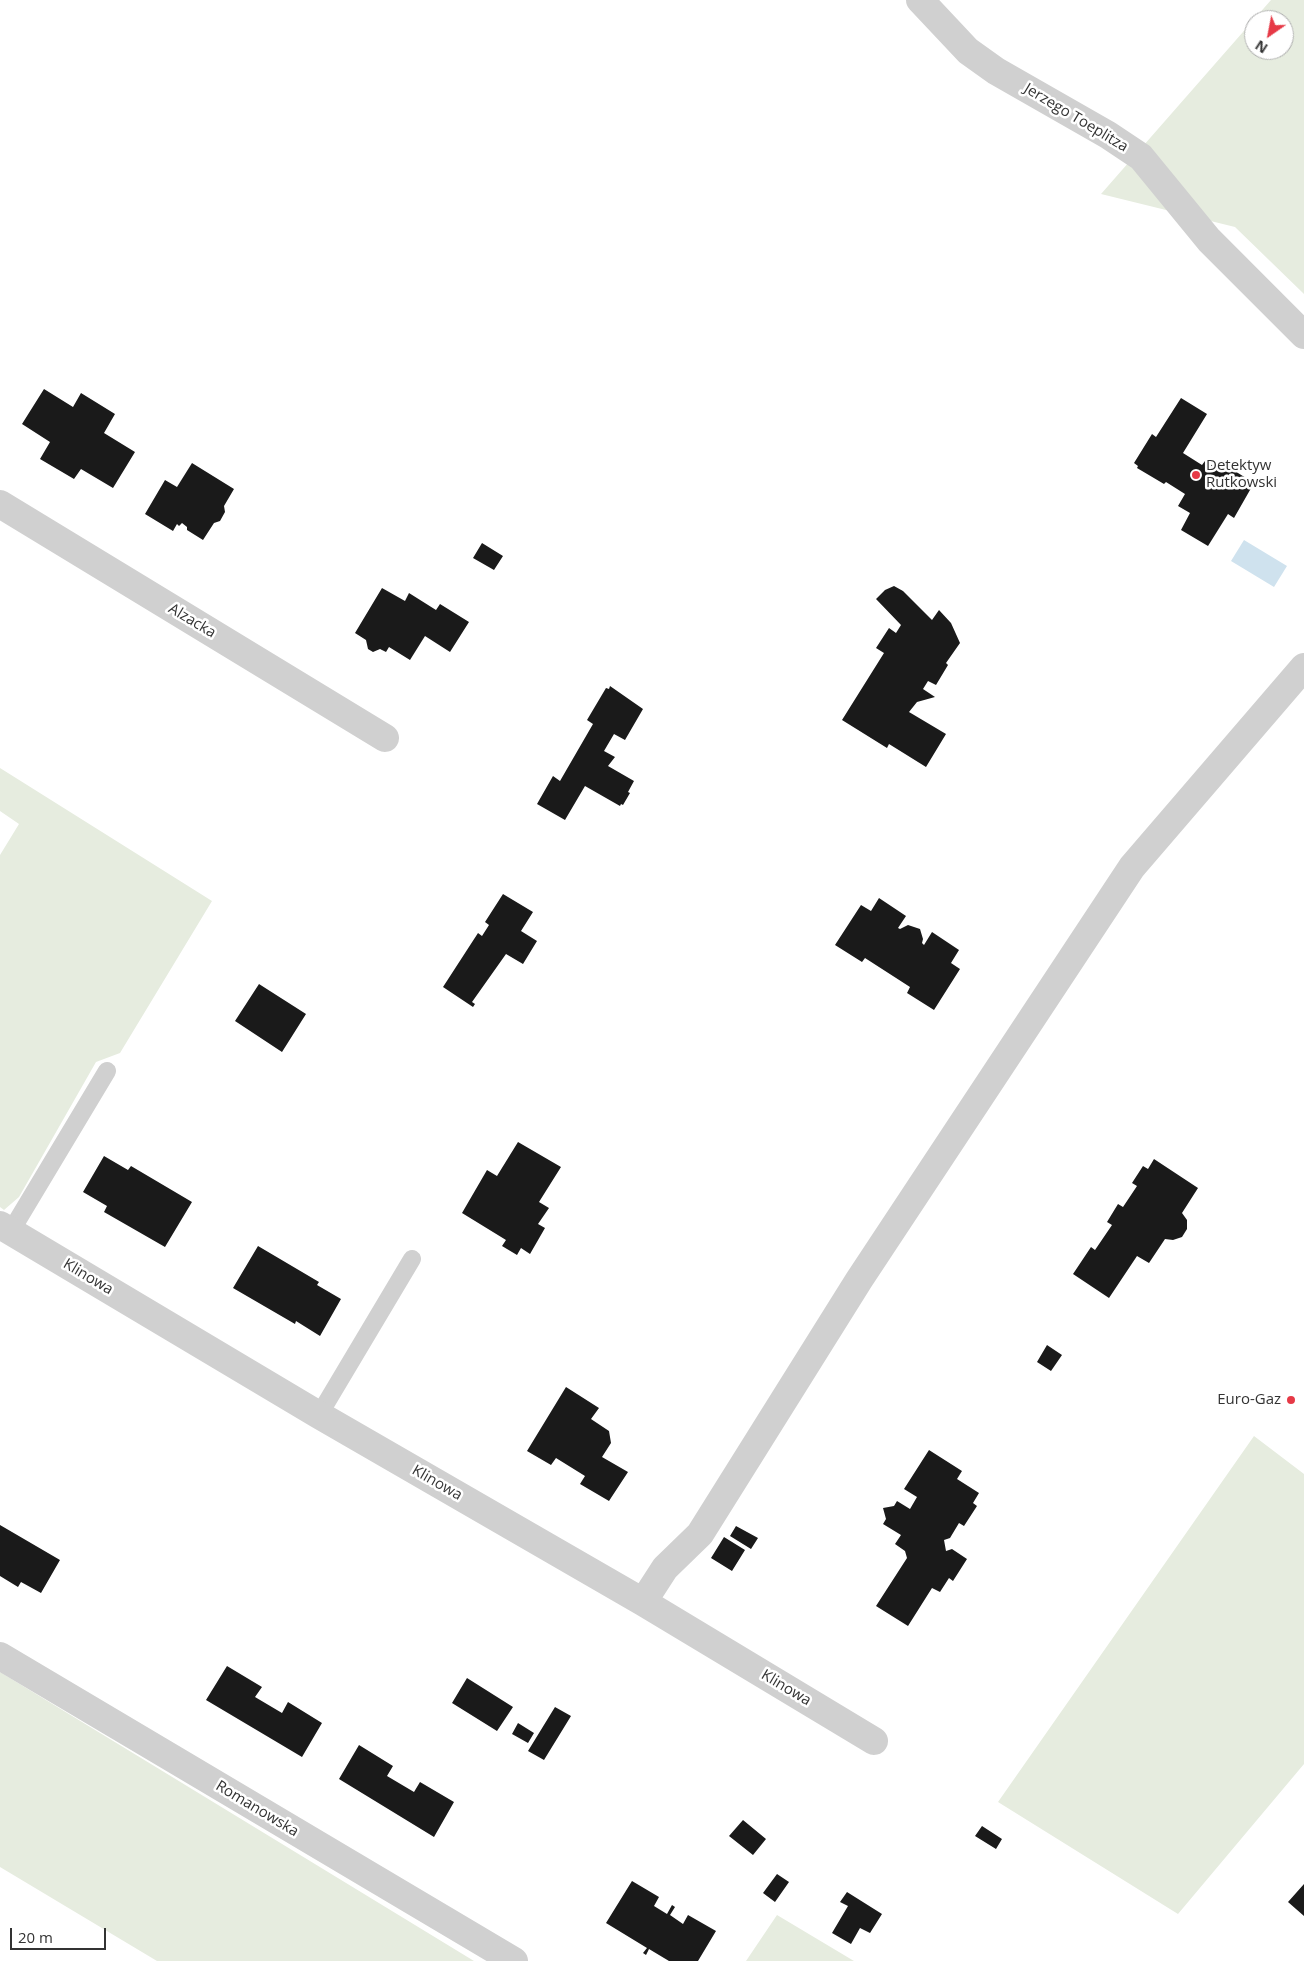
<!DOCTYPE html>
<html>
<head>
<meta charset="utf-8">
<style>
	body { margin:0 }
	#map { position:relative; width:1304px; height:1961px; overflow:hidden; background:#fff; font-family:"Open Sans",sans-serif }
	canvas { display:block }
	.north { position:absolute; left:1244px; top:10px; width:50px; height:50px; box-sizing:border-box; background:#fff; border:1px solid #adadad; border-radius:50%; rotate:213deg; font-size:14px; font-weight:700; line-height:20px; text-align:center; color:#333 }
	.north::after { content:''; display:block; margin:auto; width:18px; height:22px; background:#e63946; clip-path:polygon(50% 0,100% 100%,50% 72%,0 100%) }
	.scale { position:absolute; left:10px; top:1928px; width:96px; height:22px; box-sizing:border-box; border:2px solid #333; border-top:0; padding-left:6px; font-size:15px; line-height:18px; white-space:nowrap; color:#333; -webkit-text-stroke:4px #fff; paint-order:stroke }
</style>
</head>
<body>
<div id="map">
<canvas width="1304" height="1961"></canvas>
<div class="north">N</div>
<div class="scale">20 m</div>
</div>
<script>
const ctx = document.querySelector('canvas').getContext('2d');
ctx.lineJoin = 'round';
function fill(path, color) {
  ctx.fillStyle = color;
  ctx.fill(path, 'evenodd');
}
function shape(rows) {
  const path = new Path2D();
  for (const r of rows) {
    path.moveTo(r[0], r[1]);
    for (let i = 2; i < r.length; i += 2) path.lineTo(r[i], r[i + 1]);
  }
  return path;
}
function strokePath(path, color, width, dash) {
  ctx.strokeStyle = color;
  ctx.lineWidth = width;
  ctx.lineCap = dash ? 'butt' : 'round';
  ctx.setLineDash(dash || []);
  ctx.stroke(path);
}
function write(font, color, halo, rows, align = 'center') {
  ctx.font = font + ' "Open Sans",sans-serif';
  ctx.lineWidth = 5;
  ctx.setLineDash([]);
  ctx.textBaseline = 'middle';
  ctx.strokeStyle = halo;
  ctx.fillStyle = color;
  for (const [text, x, y, turn = 0] of rows) {
    ctx.save();
    ctx.translate(x, y);
    ctx.rotate((+turn || 0) * Math.PI / 180);
    ctx.textAlign = isNaN(turn) ? turn : align;
    if (halo) ctx.strokeText(text, 0, 0);
    ctx.fillText(text, 0, 0);
    ctx.restore();
  }
}
fill(shape([
	[1271,0,1304,0,1304,294,1235,227,1101,194],
	[1254,20,1284,20,1284,50,1254,50],
	[0,768,212,901,120,1053,96,1062,19,1197,4,1210,0,1207,0,855,19,824,0,811],
	[1254,1436,1304,1474,1304,1764,1178,1914,998,1802],
	[0,1672,474,1961,157,1961,0,1867],
	[777,1915,854,1961,746,1961]
]), '#e6ecdf');
fill(shape([
	[1244,540,1287,566,1274,587,1231,561]
]), '#cfe2ee');
fill(shape([
	[44,389,73,407,81,393,115,414,104,433,135,452,113,488,81,469,74,479,40,459,50,442,22,424],
	[1181,398,1207,414,1183,453,1202,465,1205,461,1218,469,1222,463,1254,483,1234,518,1228,514,1208,546,1181,530,1190,513,1178,506,1185,494,1166,482,1164,484,1137,468,1138,466,1134,463,1152,434,1156,437],
	[192,463,234,489,224,506,225,512,220,521,214,523,203,540,187,530,187,527,182,523,179,526,177,524,173,531,145,514,165,480,177,487],
	[482,543,503,556,494,570,473,558],
	[894,586,903,591,932,620,939,610,951,623,960,643,946,663,948,665,936,685,928,681,923,689,935,697,917,702,909,712,946,734,926,767,889,744,887,748,842,720,884,653,876,648,889,628,896,633,901,625,876,599,885,590],
	[382,588,405,601,409,593,436,610,440,604,469,622,450,652,425,636,410,660,389,647,386,652,380,649,373,652,368,649,366,640,355,633],
	[610,686,643,709,625,740,614,734,604,751,615,757,608,766,634,781,628,792,630,793,623,805,621,804,620,806,585,786,565,820,537,804,553,776,560,781,593,724,587,720,606,688,609,689],
	[503,894,533,912,521,931,537,941,523,964,506,954,472,1002,475,1004,473,1007,443,987,478,933,482,936,489,925,485,922],
	[879,898,906,916,898,928,900,929,908,925,920,929,923,939,922,943,924,945,932,932,959,950,951,963,960,969,934,1010,907,993,910,987,865,958,862,962,835,945,861,905,871,911],
	[259,984,306,1014,282,1052,235,1021],
	[518,1142,561,1167,539,1202,549,1208,538,1224,545,1228,530,1254,521,1248,517,1255,502,1246,506,1240,462,1213,487,1170,497,1176],
	[104,1156,128,1170,131,1166,192,1202,165,1247,104,1212,107,1206,83,1192],
	[1154,1159,1198,1188,1182,1213,1187,1220,1187,1229,1182,1237,1173,1240,1165,1239,1149,1263,1137,1256,1109,1298,1073,1274,1091,1247,1095,1250,1112,1225,1107,1222,1118,1204,1123,1207,1137,1186,1132,1183,1143,1166,1148,1169],
	[258,1246,319,1282,317,1285,341,1299,320,1336,296,1321,295,1324,233,1288],
	[1047,1345,1062,1355,1051,1371,1037,1362],
	[566,1387,599,1408,591,1419,609,1431,611,1443,602,1457,628,1472,609,1501,580,1484,585,1476,556,1458,551,1465,527,1451],
	[929,1450,962,1471,957,1479,979,1493,973,1503,977,1506,964,1526,959,1523,950,1538,944,1540,946,1551,952,1549,967,1559,953,1581,949,1578,940,1592,932,1588,908,1626,876,1606,907,1558,905,1551,895,1544,901,1535,883,1524,886,1519,883,1508,894,1506,897,1501,910,1509,917,1497,904,1489],
	[0,1525,60,1560,41,1593,21,1582,18,1587,0,1576],
	[736,1526,758,1538,751,1549,730,1536],
	[724,1537,745,1550,732,1571,711,1558],
	[227,1666,262,1687,255,1697,282,1713,288,1702,322,1723,302,1757,206,1700],
	[467,1678,513,1707,497,1731,452,1703],
	[555,1707,571,1716,544,1760,528,1751],
	[518,1723,534,1733,528,1743,512,1734],
	[359,1745,393,1766,387,1776,414,1792,420,1782,454,1802,434,1837,339,1779],
	[743,1820,766,1839,753,1855,729,1836],
	[982,1826,1002,1839,996,1849,975,1836],
	[777,1874,789,1882,775,1902,763,1893],
	[632,1881,659,1897,654,1906,667,1914,672,1905,675,1907,670,1915,683,1924,688,1915,716,1931,698,1961,669,1961,649,1949,646,1955,643,1953,647,1948,606,1923],
	[1304,1884,1304,1916,1288,1902],
	[847,1892,882,1914,870,1933,860,1928,851,1944,832,1933,848,1906,840,1902]
]), '#1a1a1a');
strokePath(shape([
	[11,1231,107,1071],
	[319,1415,412,1259]
]), '#d0d0d0', 18);
strokePath(shape([
	[920,0,968,51,996,71,1108,135,1141,157,1209,240,1304,335],
	[0,504,385,738],
	[0,1225,319,1415,643,1602,874,1741],
	[643,1602,665,1568,700,1534,859,1280,1132,867,1304,667],
	[0,1656,514,1961]
]), '#d0d0d0', 28);
for (const [x, y, r, color] of [
	[1196,475,5,"#e63946"],
	[1291,1400,5,"#e63946"]
]) {
  const dot = new Path2D();
  dot.arc(x, y, r, 0, 2 * Math.PI);
  ctx.fillStyle = color;
  ctx.fill(dot);
  strokePath(dot, '#fff', 2);
}
write('15px', '#333', '#fff', [
	["Jerzego Toeplitza",1076,118,31],
	["Alzacka",192,621,31],
	["Klinowa",88,1277,31],
	["Klinowa",437,1483,30],
	["Klinowa",786,1688,31],
	["Romanowska",257,1809,31]
]);
write('15px', '#333', '#fff', [
	["Detektyw",1206,466],
	["Rutkowski",1206,483],
	["Euro-Gaz",1281,1400,"right"]
], 'left');
</script>
</body>
</html>
